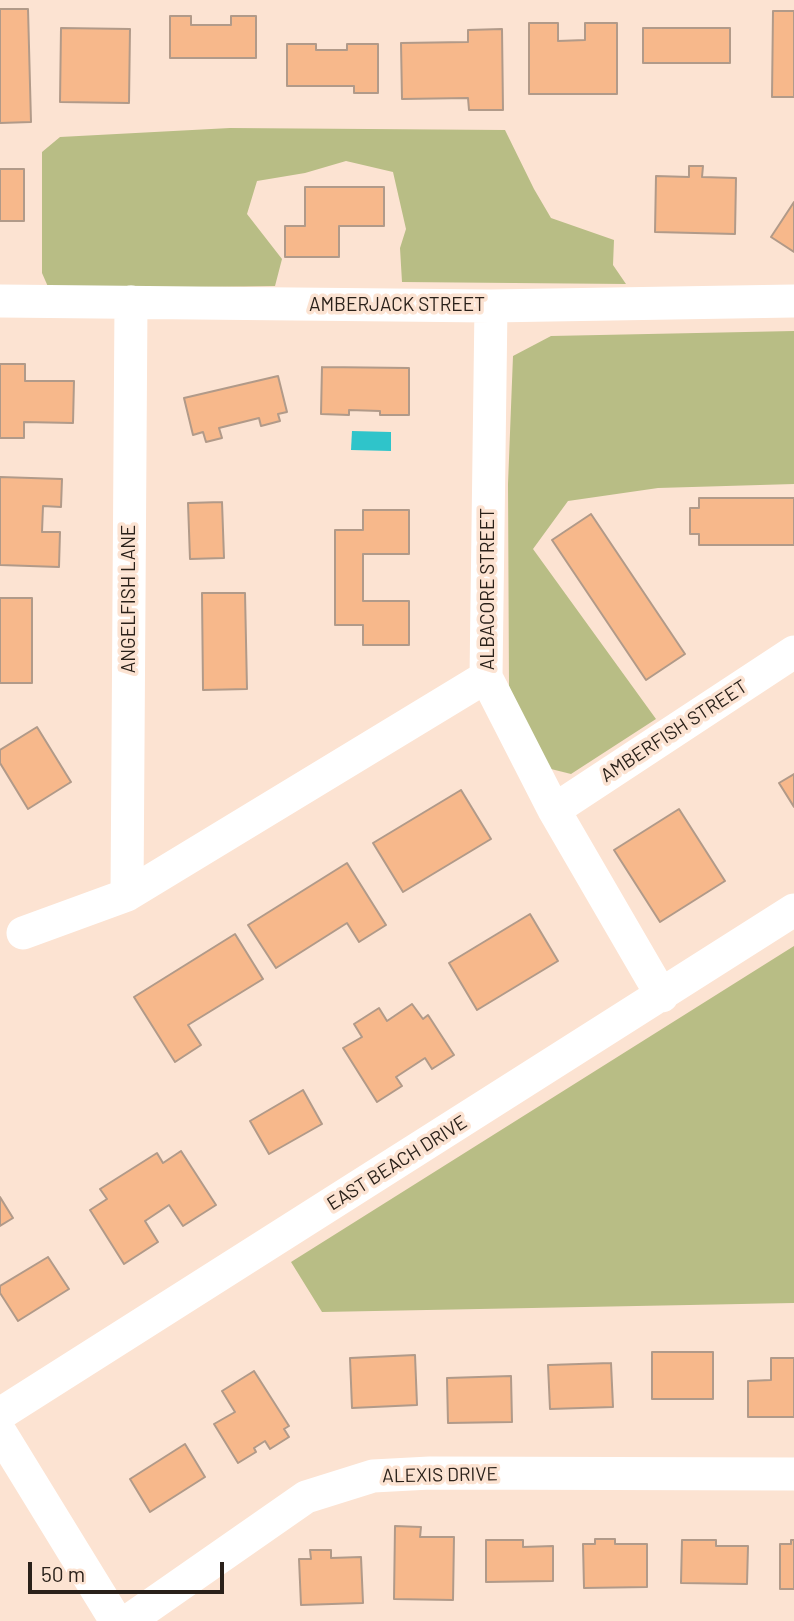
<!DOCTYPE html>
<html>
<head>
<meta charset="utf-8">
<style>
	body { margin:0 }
	#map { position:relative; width:794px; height:1621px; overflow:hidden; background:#fce3d2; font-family:Barlow,sans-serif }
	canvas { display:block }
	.scale { position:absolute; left:28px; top:1562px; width:196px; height:32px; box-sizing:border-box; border:4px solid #2a211a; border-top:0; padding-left:9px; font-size:21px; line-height:24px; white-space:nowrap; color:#2a211a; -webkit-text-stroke:5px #fce3d2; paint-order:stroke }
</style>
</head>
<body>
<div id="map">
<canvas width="794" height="1621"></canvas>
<div class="scale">50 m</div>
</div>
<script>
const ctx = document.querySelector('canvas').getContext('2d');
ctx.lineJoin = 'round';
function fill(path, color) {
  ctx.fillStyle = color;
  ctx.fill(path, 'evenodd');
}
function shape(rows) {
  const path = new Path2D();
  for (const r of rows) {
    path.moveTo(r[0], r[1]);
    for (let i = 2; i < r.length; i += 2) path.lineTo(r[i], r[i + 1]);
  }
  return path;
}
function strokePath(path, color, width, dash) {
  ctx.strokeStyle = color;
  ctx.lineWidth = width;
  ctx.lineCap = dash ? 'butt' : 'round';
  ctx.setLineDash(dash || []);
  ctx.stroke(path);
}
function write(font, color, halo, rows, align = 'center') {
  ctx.font = font + ' Barlow,sans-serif';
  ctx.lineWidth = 7;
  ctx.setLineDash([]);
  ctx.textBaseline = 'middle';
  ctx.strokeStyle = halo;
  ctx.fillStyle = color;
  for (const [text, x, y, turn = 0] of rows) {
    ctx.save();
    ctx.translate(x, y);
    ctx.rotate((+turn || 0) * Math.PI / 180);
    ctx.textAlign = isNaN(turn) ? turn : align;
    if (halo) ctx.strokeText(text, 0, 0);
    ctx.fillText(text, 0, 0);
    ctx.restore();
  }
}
fill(shape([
	[230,128,505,130,534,189,551,218,614,240,613,265,626,284,402,282,400,248,406,229,393,172,346,161,305,173,257,181,247,214,282,259,275,286,49,289,42,273,42,152,60,137],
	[794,331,794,484,658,488,568,501,533,549,656,719,571,774,539,766,509,686,508,484,513,356,551,336],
	[794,946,794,1303,322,1312,291,1262]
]), '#b8bd85');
fill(shape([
	[352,431,391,432,391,451,351,450]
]), '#2fc4ca');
const building = shape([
	[0,9,28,9,31,122,0,123,0,9],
	[773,11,794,11,794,97,772,97,773,11],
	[170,16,191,16,191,25,231,25,231,16,256,16,256,58,170,58,170,16],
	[529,23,558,23,558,41,585,40,585,23,617,23,617,94,529,94,529,23],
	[61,28,130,29,129,103,60,102,61,28],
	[643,28,730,28,730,63,643,63,643,28],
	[502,29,503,110,469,110,468,98,402,99,401,43,468,42,468,30,502,29],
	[287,44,316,44,316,50,347,50,347,44,378,44,378,93,354,93,354,86,287,86,287,44],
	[689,166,703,166,702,177,736,178,735,234,655,232,656,176,689,177,689,166],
	[0,169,24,169,24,221,0,221,0,169],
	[305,187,384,187,384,226,339,226,339,257,285,257,285,226,305,226,305,187],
	[794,202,794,252,771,237,794,202],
	[0,364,25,364,25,381,74,381,73,423,24,422,24,438,0,438,0,364],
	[322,367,409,368,409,415,380,415,380,411,349,410,349,415,321,414,322,367],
	[278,376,287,412,278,414,280,421,261,426,259,418,219,428,222,438,206,442,203,432,193,435,184,398,278,376],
	[0,477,62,479,61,507,43,506,42,532,60,532,59,567,0,565,0,477],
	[699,498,794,498,794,545,699,545,699,534,690,534,690,508,699,508,699,498],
	[222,502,224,558,190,559,188,503,222,502],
	[363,510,409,510,409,554,363,554,363,601,409,601,409,645,363,645,363,625,335,625,335,530,363,530,363,510],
	[591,514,685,654,646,680,552,540,591,514],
	[202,593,245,593,247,689,203,690,202,593],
	[0,598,32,598,32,683,0,683,0,598],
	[37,727,71,782,28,809,0,763,0,750,37,727],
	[794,774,794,807,779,783,794,774],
	[461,790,491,839,403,892,373,843,461,790],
	[679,809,725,881,660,922,614,850,679,809],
	[347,863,386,925,359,942,347,923,276,968,248,925,347,863],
	[530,914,558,961,477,1010,449,963,530,914],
	[235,934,263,979,188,1025,201,1045,175,1062,134,997,235,934],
	[412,1004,423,1019,428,1015,454,1055,432,1069,425,1058,396,1077,402,1086,377,1102,343,1048,362,1037,354,1024,379,1008,387,1021,412,1004],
	[303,1090,322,1124,269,1154,250,1121,303,1090],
	[181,1151,216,1205,183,1226,169,1205,145,1221,158,1242,124,1264,90,1210,107,1199,100,1189,157,1153,163,1163,181,1151],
	[0,1197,13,1218,0,1226,0,1197],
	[48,1257,69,1289,18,1321,0,1293,0,1286,48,1257],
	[652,1352,713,1352,713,1399,652,1399,652,1352],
	[415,1355,417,1405,352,1408,350,1358,415,1355],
	[771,1358,794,1358,794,1417,748,1417,748,1381,771,1380,771,1358],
	[611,1363,613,1407,550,1409,548,1365,611,1363],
	[254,1371,289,1426,284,1429,289,1437,270,1449,265,1441,254,1448,256,1452,238,1463,214,1424,235,1412,222,1391,254,1371],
	[511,1376,512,1422,448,1423,447,1378,511,1376],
	[185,1444,205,1477,150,1512,130,1479,185,1444],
	[395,1526,421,1527,420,1537,454,1537,453,1600,394,1599,395,1526],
	[595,1539,615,1539,615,1544,647,1544,647,1587,584,1588,583,1544,595,1544,595,1539],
	[486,1540,523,1540,523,1547,553,1546,553,1581,486,1582,486,1540],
	[682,1540,716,1540,716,1546,748,1546,747,1584,681,1583,682,1540],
	[791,1540,794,1540,794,1589,780,1589,780,1544,791,1544,791,1540],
	[310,1550,331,1550,331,1558,361,1557,363,1603,301,1605,299,1559,311,1559,310,1550]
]);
fill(building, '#f7b88b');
strokePath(building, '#b19a89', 2);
strokePath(shape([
	[0,301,491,306,794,301],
	[491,306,486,677,554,810,662,996],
	[554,810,794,652],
	[127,895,131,302],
	[23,933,127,895,486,677],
	[0,1414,794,910],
	[0,1432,116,1621],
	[128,1621,306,1497,373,1476,430,1473,794,1474]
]), '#fff', 33);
write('19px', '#2a211a', '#fce3d2', [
	["AMBERJACK STREET",397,305],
	["ALBACORE STREET",488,589,-90],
	["ANGELFISH LANE",129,599,-90],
	["AMBERFISH STREET",674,731,-33],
	["EAST BEACH DRIVE",397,1163,-32],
	["ALEXIS DRIVE",440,1475,-1]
]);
</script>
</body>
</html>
